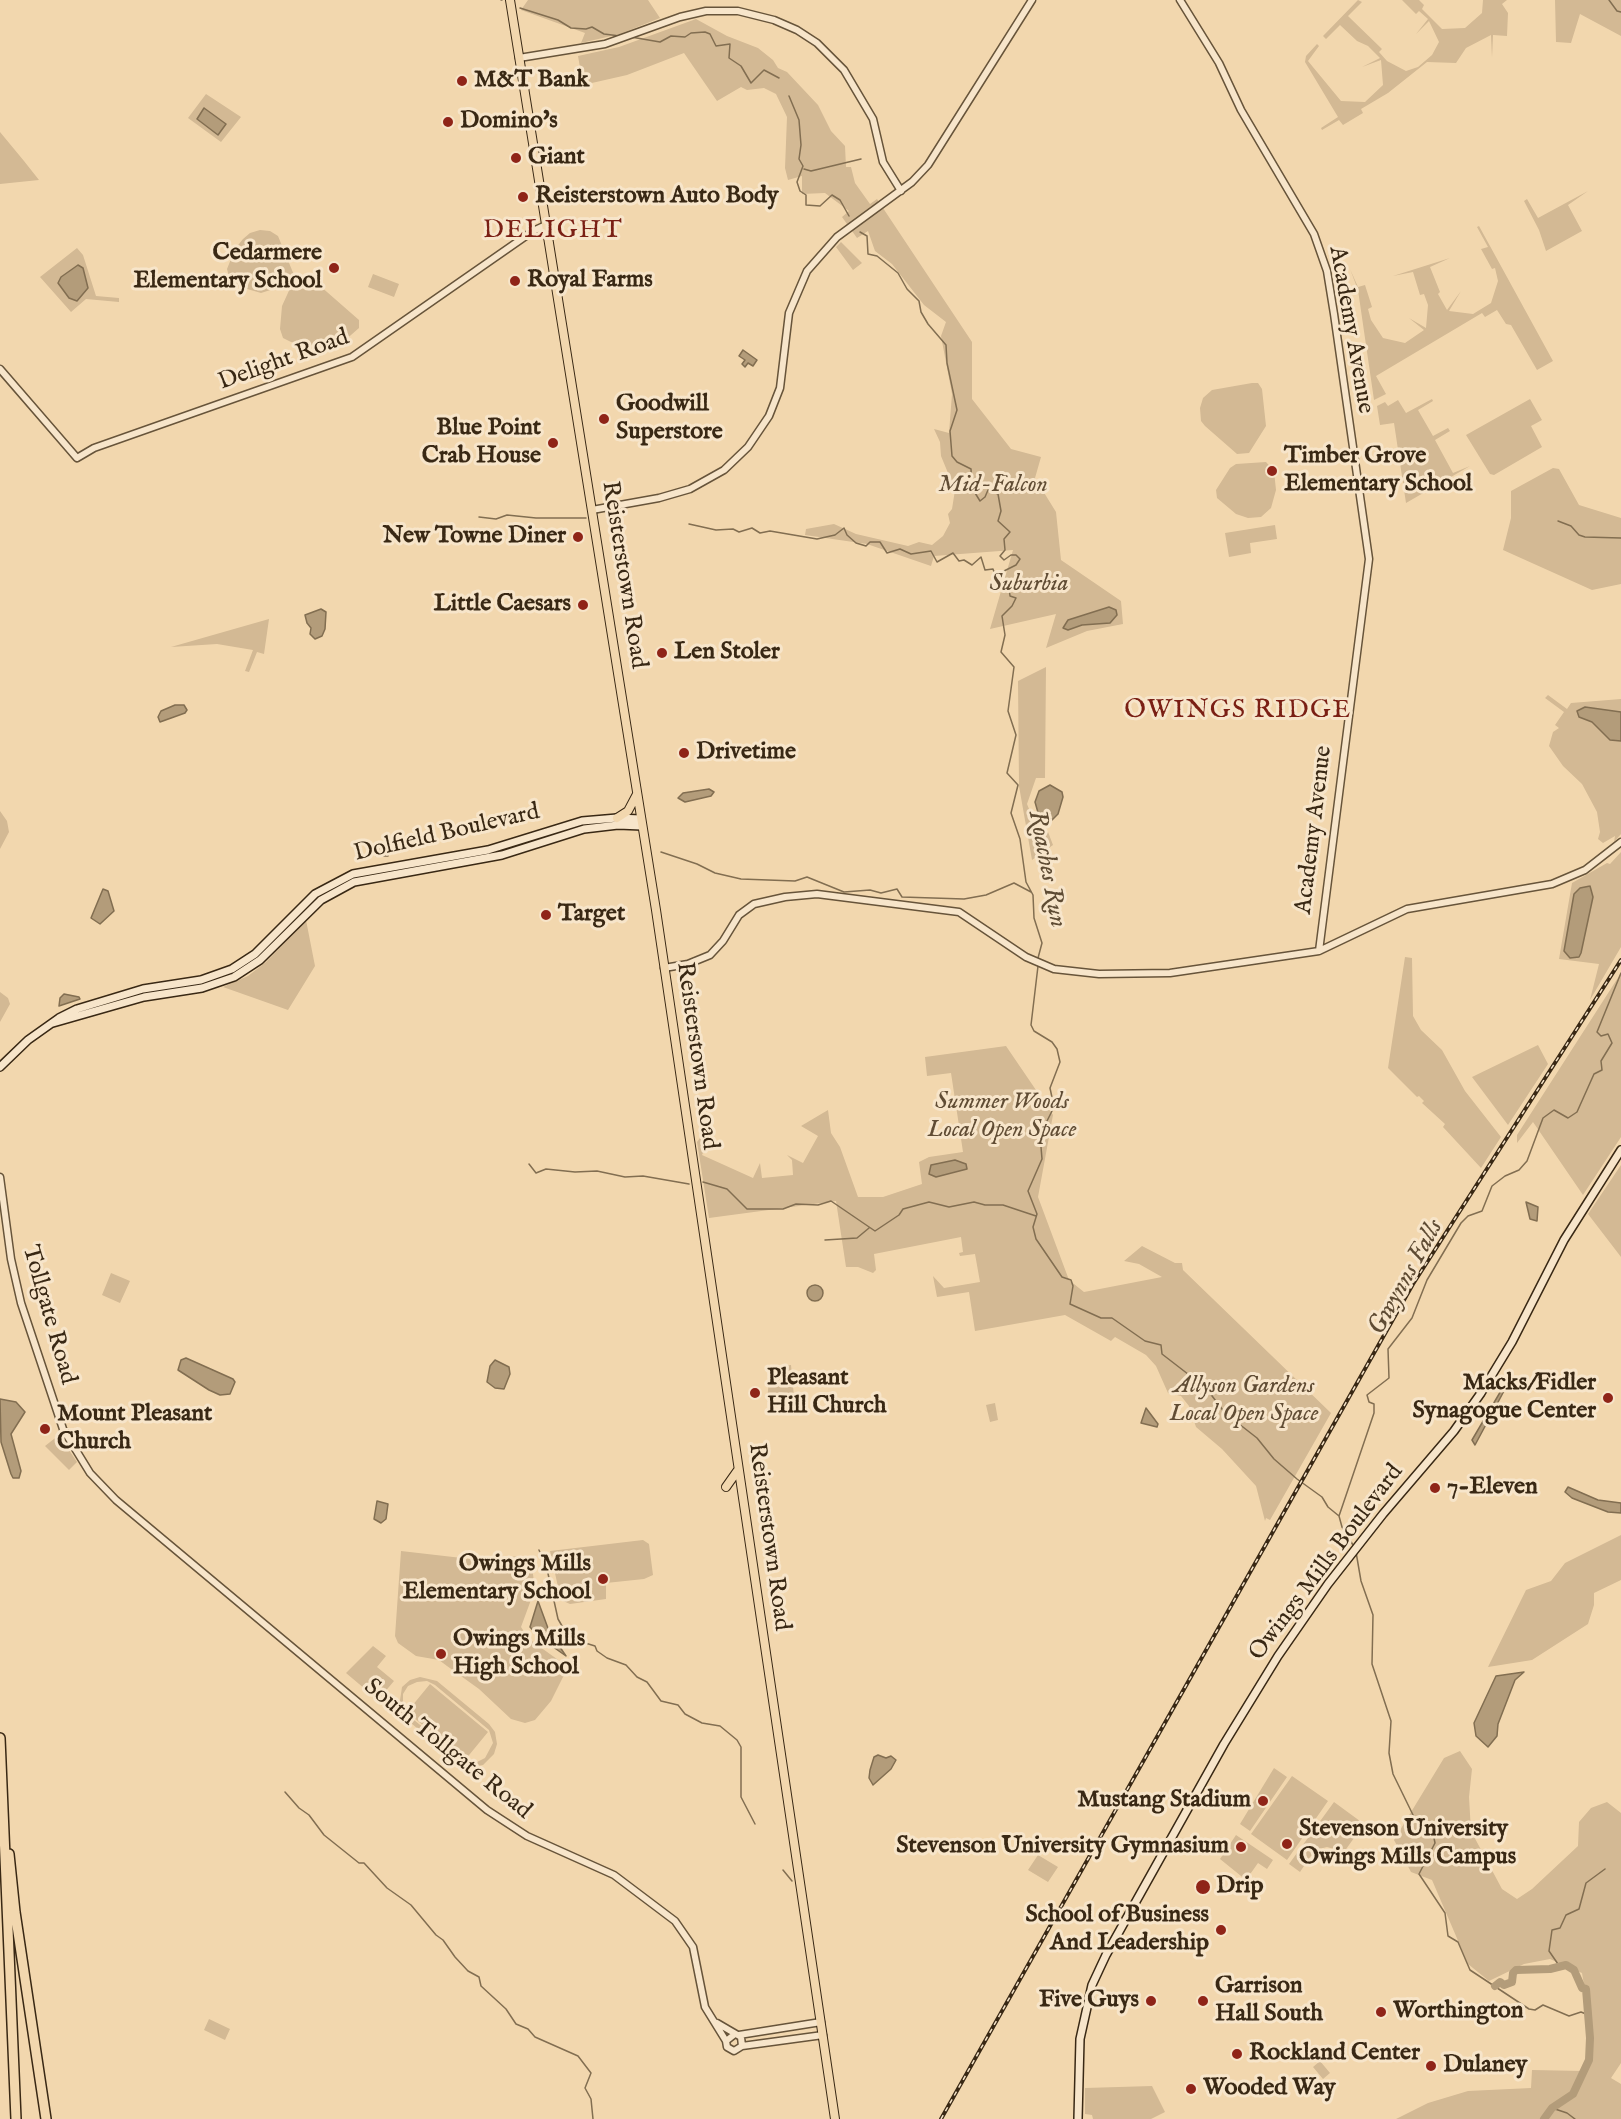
<!DOCTYPE html>
<html>
<head>
<meta charset="utf-8">
<style>
	body { margin:0 }
	canvas { display:block; background:#f2d7ae }
</style>
</head>
<body>
<canvas width="1621" height="2119"></canvas>
<script>
const ctx = document.querySelector('canvas').getContext('2d');
ctx.lineJoin = 'round';
function fill(path, color) {
  ctx.fillStyle = color;
  ctx.fill(path, 'evenodd');
}
function shape(rows) {
  const path = new Path2D();
  for (const r of rows) {
    if (r.length === 3) {
      path.moveTo(r[0] + r[2], r[1]);
      path.arc(r[0], r[1], r[2], 0, 2 * Math.PI);
      continue;
    }
    path.moveTo(r[0], r[1]);
    for (let i = 2; i < r.length; i += 2) path.lineTo(r[i], r[i + 1]);
  }
  return path;
}
function strokePath(path, color, width, dash) {
  ctx.strokeStyle = color;
  ctx.lineWidth = width;
  ctx.lineCap = dash ? 'butt' : 'round';
  ctx.setLineDash(dash || []);
  ctx.stroke(path);
}
function write(font, color, halo, rows, align = 'center') {
  ctx.font = font + ' "IM FELL English",serif';
  ctx.lineWidth = 6;
  ctx.setLineDash([]);
  ctx.textBaseline = 'middle';
  ctx.strokeStyle = halo;
  ctx.fillStyle = color;
  for (const [text, x, y, turn = 0] of rows) {
    ctx.save();
    ctx.translate(x, y);
    ctx.rotate((+turn || 0) * Math.PI / 180);
    ctx.textAlign = isNaN(turn) ? turn : align;
    if (halo) ctx.strokeText(text, 0, 0);
    ctx.fillText(text, 0, 0);
    ctx.restore();
  }
}
fill(shape([
	[528,0,648,0,660,18,620,34,581,43,585,33,521,10],
	[1358,0,1362,2,1348,16,1382,49,1379,52,1387,61,1406,71,1418,67,1432,55,1439,42,1429,21,1416,34,1428,19,1419,11,1416,14,1402,0,1419,0,1424,5,1422,9,1442,29,1465,28,1482,13,1483,0,1507,0,1502,4,1508,13,1507,36,1493,35,1492,58,1491,35,1466,48,1456,63,1427,62,1388,93,1361,109,1363,113,1343,125,1339,120,1322,130,1321,128,1338,117,1305,62,1306,56,1317,44,1319,46,1308,61,1341,101,1365,102,1383,85,1381,60,1362,67,1380,58,1368,46,1357,41,1340,25,1326,39,1323,36],
	[1555,0,1621,0,1621,36,1580,14,1571,43,1556,42],
	[696,19,727,36,758,48,773,60,778,68,787,72,818,105,831,131,845,146,846,167,851,167,855,183,870,204,877,199,972,342,972,399,1011,449,1041,457,1035,478,1056,512,1061,560,1121,601,1123,624,1087,631,1046,648,1056,614,990,629,1013,550,934,556,931,566,867,544,805,535,806,529,834,524,856,534,908,546,919,542,932,545,943,536,950,523,948,514,952,509,955,490,941,456,940,442,934,429,949,433,952,394,941,336,946,322,924,305,892,264,875,251,868,231,857,238,842,217,849,211,825,193,802,194,802,176,788,180,785,168,787,117,776,94,764,88,747,90,741,87,717,101,684,53,627,75,583,85,578,56,619,47],
	[206,94,241,117,221,142,188,118],
	[0,132,24,161,39,180,0,184],
	[1588,191,1568,205,1582,231,1546,251,1539,230,1524,201,1527,199,1538,218],
	[1479,226,1553,361,1537,370,1511,325,1506,324,1497,310,1485,317,1482,313,1376,376,1386,394,1374,400,1358,290,1350,269,1358,287,1365,285,1372,307,1368,309,1371,320,1383,338,1405,343,1424,330,1409,318,1426,328,1428,305,1424,294,1420,295,1413,272,1393,276,1450,258,1430,267,1440,292,1438,294,1447,310,1461,291,1449,311,1473,314,1491,303,1498,281,1495,268,1492,269,1481,249,1488,247,1477,227],
	[260,230,270,231,278,236,294,275,286,285,261,293,237,286,230,281,227,269,235,249,243,239,250,233],
	[841,242,862,263,853,270,836,247],
	[77,248,83,255,96,296,119,298,119,302,86,299,71,312,40,277],
	[373,274,399,284,394,297,368,287],
	[302,275,311,278,359,320,359,328,343,342,334,345,307,345,291,342,283,338,280,329,282,306,292,284],
	[1252,383,1258,383,1262,389,1266,426,1249,453,1237,454,1205,426,1201,421,1200,408,1203,398,1212,390],
	[1432,399,1433,401,1418,410,1433,436,1448,428,1450,431,1435,440,1453,473,1470,466,1406,503,1394,423,1380,425,1377,406,1385,402,1388,406,1398,400,1406,413],
	[1530,399,1542,420,1531,426,1542,447,1494,475,1490,474,1466,435],
	[1266,462,1274,471,1276,490,1271,508,1261,517,1248,518,1236,514,1217,498,1216,490,1230,468,1236,464],
	[1553,468,1559,469,1579,505,1621,518,1621,584,1592,590,1503,550,1511,518,1511,491],
	[1275,525,1277,539,1250,543,1251,553,1229,557,1225,533],
	[269,619,264,654,257,652,249,672,245,671,253,650,217,644,171,647],
	[1046,667,1045,778,1036,778,1027,804,1041,839,1048,832,1053,845,1032,860,1019,786,1018,681],
	[1548,695,1567,709,1571,703,1621,699,1621,834,1614,842,1615,836,1603,843,1598,839,1600,832,1597,812,1582,784,1563,766,1549,746,1553,732,1559,728,1555,725,1564,712,1545,698],
	[0,811,7,821,9,832,0,849],
	[1621,852,1621,947,1590,1000,1599,964,1559,959,1572,883,1607,863,1610,864],
	[306,920,315,966,288,1010,223,987,248,976,266,962],
	[1405,957,1412,958,1413,1016,1421,1030,1442,1050,1465,1091,1501,1137,1481,1168,1443,1127,1445,1124,1422,1103,1424,1101,1419,1096,1417,1097,1388,1068],
	[1621,973,1621,1137,1583,1195,1533,1122,1517,1143,1517,1135],
	[0,992,8,998,10,1004,0,1022],
	[1538,1045,1548,1064,1508,1125,1472,1077],
	[1006,1046,1053,1115,1038,1197,1069,1280,1084,1292,1162,1277,1139,1264,1124,1261,1142,1246,1175,1263,1182,1263,1183,1270,1331,1413,1270,1520,1266,1518,1265,1521,1256,1486,1222,1449,1196,1427,1189,1406,1181,1396,1168,1393,1156,1366,1146,1355,1115,1337,1111,1341,1065,1315,975,1331,969,1292,937,1297,933,1276,944,1288,980,1282,975,1254,960,1256,959,1253,963,1252,961,1237,874,1254,876,1270,873,1273,858,1267,846,1267,836,1201,709,1218,697,1142,700,1138,714,1138,713,1141,709,1140,702,1155,753,1178,760,1163,762,1178,793,1175,792,1160,787,1155,803,1163,818,1136,801,1126,828,1110,831,1133,840,1147,858,1197,883,1197,922,1184,919,1162,929,1157,963,1152,951,1073,927,1076,925,1057],
	[1621,1165,1621,1257,1588,1214],
	[111,1273,130,1281,120,1303,102,1295],
	[791,1365,795,1407,767,1402,770,1367],
	[995,1403,998,1420,990,1422,986,1405],
	[59,1435,77,1462,69,1470,45,1446],
	[1621,1535,1621,1580,1594,1593,1594,1605,1588,1624,1532,1660,1488,1667,1526,1590,1551,1581,1565,1563],
	[643,1540,649,1544,653,1575,644,1579,606,1583,606,1599,570,1604,561,1600,550,1551],
	[401,1551,488,1561,517,1556,526,1559,532,1567,535,1589,521,1627,529,1639,568,1667,551,1701,535,1720,525,1723,511,1719,479,1689,447,1666,439,1660,416,1656,398,1643,395,1636],
	[373,1646,386,1656,377,1667,394,1681,378,1700,346,1673],
	[420,1677,437,1681,489,1724,495,1732,497,1744,494,1754,483,1765,471,1767,479,1774,476,1777,388,1704,391,1701,399,1707,402,1687,410,1680],
	[417,1682,427,1681,435,1685,489,1730,493,1743,485,1758,477,1762,465,1761,409,1716,403,1708,403,1694,408,1686],
	[430,1684,488,1732,465,1760,407,1712],
	[1460,1751,1472,1769,1469,1797,1471,1831,1502,1889,1517,1899,1532,1889,1578,1846,1579,1822,1591,1808,1607,1802,1621,1813,1621,2063,1611,2078,1621,2084,1621,2119,1396,2119,1428,2103,1468,2091,1531,2088,1532,2070,1584,2071,1592,2031,1582,1973,1550,1959,1524,1964,1489,1981,1468,1964,1432,1880,1411,1872,1394,1840,1444,1758],
	[1274,1768,1287,1777,1250,1831,1240,1824],
	[1292,1776,1328,1801,1287,1860,1251,1834],
	[1334,1802,1364,1824,1344,1852,1327,1847,1319,1849,1310,1857,1300,1872,1289,1864],
	[1236,1835,1273,1860,1267,1869,1258,1863,1246,1880,1220,1859],
	[1038,1855,1058,1867,1048,1882,1028,1870],
	[209,2019,230,2029,225,2040,204,2030],
	[1320,2061,1330,2073,1323,2079,1313,2067],
	[1152,2086,1165,2112,1151,2119,1093,2119,1092,2115,1085,2114,1085,2088]
]), '#d3b994');
const water = shape([
	[204,108,226,124,218,135,197,119,204,108],
	[78,265,83,268,88,288,77,301,69,298,58,283,61,277,78,265],
	[743,350,757,360,753,366,748,363,745,367,742,364,745,360,739,356,743,350],
	[1109,607,1116,610,1117,615,1110,623,1082,625,1068,630,1063,628,1068,620,1109,607],
	[321,609,326,612,325,629,322,636,315,639,310,634,311,628,307,623,305,615,321,609],
	[175,705,184,705,187,710,185,713,160,722,158,717,161,711,175,705],
	[1585,707,1621,712,1621,741,1610,740,1592,722,1579,717,1577,711,1585,707],
	[1050,785,1062,792,1063,797,1058,814,1050,822,1039,816,1035,802,1039,791,1050,785],
	[709,789,714,792,711,796,685,802,678,798,683,793,709,789],
	[373,845,388,846,388,856,376,856,373,845],
	[1590,886,1593,897,1581,953,1579,957,1570,958,1564,951,1574,894,1580,888,1590,886],
	[103,889,108,891,114,911,100,924,91,918,103,889],
	[64,994,79,997,80,999,59,1006,60,998,64,994],
	[955,1160,966,1164,967,1169,936,1177,929,1174,931,1165,955,1160],
	[1526,1202,1538,1207,1537,1221,1530,1219,1526,1202],
	[815,1293,8],
	[186,1358,233,1379,235,1382,230,1394,220,1395,209,1390,178,1370,181,1360,186,1358],
	[495,1360,509,1367,510,1374,504,1389,495,1388,487,1382,490,1366,495,1360],
	[1502,1389,1504,1391,1475,1445,1472,1440,1502,1389],
	[0,1399,16,1402,25,1412,11,1434,21,1471,19,1478,13,1478,11,1474,1,1442,0,1399],
	[1146,1408,1158,1424,1157,1427,1141,1423,1146,1408],
	[1568,1487,1598,1500,1621,1503,1621,1513,1608,1512,1572,1498,1565,1492,1568,1487],
	[377,1501,388,1504,386,1519,381,1523,374,1519,377,1501],
	[538,1601,549,1631,566,1656,539,1637,530,1627,538,1601],
	[1524,1672,1515,1680,1498,1724,1497,1736,1488,1747,1476,1736,1474,1723,1496,1676,1524,1672],
	[878,1755,886,1758,891,1756,896,1760,891,1769,873,1785,869,1778,870,1770,874,1757,878,1755]
]);
fill(water, '#b39c7a');
strokePath(water, '#826e51', 1.5);
strokePath(shape([
	[501,0,502,0],
	[1609,0,1617,11,1621,12],
	[520,8,558,20,571,28,586,29,592,27,604,34,620,36],
	[631,37,660,42,671,36,685,37,691,33,705,32,710,34,716,46,730,44,729,58,741,66,751,83,764,70,779,78],
	[789,96,799,120,801,145,799,159,803,166,797,182,800,191,806,195,806,205,820,206,832,195,840,200,849,216],
	[804,169,811,171,861,159],
	[860,232,867,236,868,254,877,256,898,273,907,289,919,301,921,312,928,324,946,345,947,363,957,410,950,431,952,456,957,462,971,469,972,488,980,501,985,497,988,490,998,494,1001,511,998,521,1010,532,1004,539,1005,550,1000,556,1004,560,1011,555,1016,555,1020,559,1016,565,1004,571,1001,576,1009,588,1010,596,1016,598,1012,606,1002,616,1005,635,1001,652,1014,667,1008,711,1016,735,1007,773,1018,785,1011,813,1020,839,1026,882,1033,895,1034,918,1042,943,1038,958],
	[479,517,496,519,507,515,536,518,586,518],
	[1558,521,1571,526,1579,535,1585,537,1621,538],
	[689,524,716,530,733,529,739,532,752,528,760,533,770,531,817,539,835,535,844,528,847,535,856,543,866,546,870,542,880,542,887,553,900,549,911,554,931,551,937,562,953,553,959,561,964,560,972,565,981,557,985,570,993,569,999,586,1006,585],
	[661,852,697,864,715,873,741,879,795,881,807,877,844,892,870,890,881,893,897,889,902,897,964,899,986,895,1014,883,1031,892],
	[1038,966,1031,1025,1034,1031,1052,1042,1057,1049,1060,1062,1050,1088,1054,1107,1040,1135,1042,1159,1028,1191,1037,1214,1033,1227,1036,1239,1062,1277,1071,1280,1073,1286,1070,1304,1101,1318,1112,1318,1145,1341,1161,1345,1162,1354,1206,1388,1225,1413,1257,1438,1274,1459,1297,1479,1322,1497,1328,1507,1339,1516],
	[529,1164,536,1173,546,1169,575,1172,597,1171,625,1177,643,1176,689,1184],
	[703,1182,727,1189,747,1209,783,1209,796,1204,818,1205,831,1201,875,1231,899,1215,903,1209,929,1202,949,1207,974,1202,985,1205,1003,1205,1036,1216],
	[825,1240,857,1238,869,1228],
	[1353,1545,1342,1527,1339,1516,1374,1413,1374,1404,1369,1402,1367,1395,1389,1378,1388,1349,1412,1318,1427,1280,1461,1223,1468,1216,1482,1211,1492,1186,1505,1176,1519,1170,1527,1161,1543,1118,1554,1110,1568,1118,1577,1112,1594,1074,1602,1070,1601,1061,1612,1043,1608,1034,1601,1036,1597,1032,1621,973],
	[539,1550,547,1569,558,1619,569,1638,595,1646,597,1651,607,1658,626,1665,637,1677,647,1682,661,1701,678,1705,685,1714,702,1723,720,1726,737,1740,741,1747,741,1797,755,1824],
	[1356,1552,1361,1581,1373,1615,1372,1664,1391,1721,1389,1753,1393,1774,1415,1819,1429,1829,1434,1838,1435,1843,1419,1874,1445,1913,1448,1936,1458,1942,1470,1970,1529,2009,1535,2010,1543,2005,1569,2016,1581,2012,1586,2014],
	[285,1792,299,1808,309,1815,324,1835,359,1863,364,1863,387,1888,411,1905,436,1935,443,1940,455,1957,468,1971,479,1977,481,1986,506,2009,516,2024,528,2029,535,2037,578,2056,591,2073,585,2088,591,2099,593,2119],
	[783,1870,792,1881],
	[1556,1968,1558,1964,1549,1951,1552,1930,1560,1928,1566,1915,1579,1909,1586,1883,1605,1869],
	[1552,2108,1567,2113,1575,2119]
]), '#826e51', 1.5);
strokePath(shape([
	[1495,1986,1500,1982,1504,1985,1512,1982,1513,1973,1516,1970,1550,1969,1566,1965,1574,1970,1582,1988,1586,1989,1590,2038,1589,2060,1573,2094,1552,2108,1544,2119]
]), '#b39c7a', 8);
const tertiary = shape([
	[1180,0,1219,63,1241,110,1314,234,1327,271,1334,314,1369,559,1319,951],
	[519,58,605,44,680,17,706,11,738,11,774,20,797,30,817,43,844,70,873,119,883,162,901,191],
	[0,369,77,458,94,448,352,357,533,231,546,225],
	[592,510,659,498,690,489,724,470,748,447,769,416,780,388,789,313,807,271,837,237,912,182,928,165,1032,0],
	[664,968,688,964,710,955,723,941,739,915,754,904,785,897,817,894,959,912,1026,957,1054,969,1099,974,1170,973,1319,951,1407,909,1552,884,1585,870,1621,842],
	[0,1177,11,1259,21,1303,63,1429,90,1473,116,1500,487,1810,527,1836,614,1875,675,1921,693,1947,705,2007,726,2041],
	[717,2023,741,2037,742,2046,734,2051,727,2047,726,2041,735,2034],
	[739,2035,821,2022],
	[742,2046,823,2035]
]);
const secondary = shape([
	[53,1023,144,997,202,988,234,977,260,960,321,900,354,882,502,855,584,829,618,825,642,826],
	[0,1067,28,1040,59,1018,77,1009,143,989,201,980,232,969,255,954,315,894,353,874,488,850,582,821,617,818,641,819],
	[1078,2119,1080,2039,1092,1985,1106,1955,1224,1744,1278,1656,1328,1584,1383,1514,1454,1431,1481,1393,1512,1342,1564,1240,1621,1150]
]);
const primary = shape([
	[510,0,656,910,835,2119],
	[617,818,628,811,637,794],
	[726,1487,738,1470]
]);
const motorway = shape([
	[0,1738,16,2119],
	[9,1854,15,1912,46,2119]
]);
strokePath(tertiary, '#67543a', 9);
strokePath(secondary, '#392814', 10);
strokePath(primary, '#392814', 10);
strokePath(motorway, '#392814', 12);
strokePath(tertiary, '#f7e5ca', 6);
strokePath(secondary, '#f7e5ca', 7);
strokePath(primary, '#f2d7ae', 8);
strokePath(motorway, '#f2d7ae', 9);
const rail = shape([
	[941,2119,1413,1284,1621,960]
]);
strokePath(rail, '#392814', 4);
strokePath(rail, '#f7e5ca', 1.5, [4.5]);
for (const [x, y, r, color] of [
	[462,81,6,"#8f2418"],
	[448,122,6,"#8f2418"],
	[516,158,6,"#8f2418"],
	[523,197,6,"#8f2418"],
	[334,268,6,"#8f2418"],
	[515,281,6,"#8f2418"],
	[604,419,6,"#8f2418"],
	[553,443,6,"#8f2418"],
	[1272,471,6,"#8f2418"],
	[578,537,6,"#8f2418"],
	[583,605,6,"#8f2418"],
	[662,653,6,"#8f2418"],
	[684,753,6,"#8f2418"],
	[546,915,6,"#8f2418"],
	[755,1393,6,"#8f2418"],
	[1608,1398,6,"#8f2418"],
	[45,1429,6,"#8f2418"],
	[1435,1488,6,"#8f2418"],
	[603,1579,6,"#8f2418"],
	[441,1654,6,"#8f2418"],
	[1263,1801,6,"#8f2418"],
	[1287,1844,6,"#8f2418"],
	[1241,1847,6,"#8f2418"],
	[1203,1887,8,"#8f2418"],
	[1221,1930,6,"#8f2418"],
	[1151,2001,6,"#8f2418"],
	[1203,2001,6,"#8f2418"],
	[1381,2012,6,"#8f2418"],
	[1237,2054,6,"#8f2418"],
	[1431,2066,6,"#8f2418"],
	[1191,2089,6,"#8f2418"]
]) {
  const dot = new Path2D();
  dot.arc(x, y, r, 0, 2 * Math.PI);
  ctx.fillStyle = color;
  ctx.fill(dot);
  strokePath(dot, '#f7e5ca', 2);
}
write('bold 24px', '#392814', '#f7e5ca', [
	["M&T Bank",474,81],
	["Domino's",460,122],
	["Giant",528,158],
	["Reisterstown Auto Body",535,197],
	["Cedarmere",322,254,"right"],
	["Elementary School",322,282,"right"],
	["Royal Farms",527,281],
	["Goodwill",616,405],
	["Superstore",616,433],
	["Blue Point",541,429,"right"],
	["Crab House",541,457,"right"],
	["Timber Grove",1284,457],
	["Elementary School",1284,485],
	["New Towne Diner",566,537,"right"],
	["Little Caesars",571,605,"right"],
	["Len Stoler",674,653],
	["Drivetime",696,753],
	["Target",558,915],
	["Pleasant",767,1379],
	["Hill Church",767,1407],
	["Macks/Fidler",1596,1384,"right"],
	["Synagogue Center",1596,1412,"right"],
	["Mount Pleasant",57,1415],
	["Church",57,1443],
	["7-Eleven",1447,1488],
	["Owings Mills",591,1565,"right"],
	["Elementary School",591,1593,"right"],
	["Owings Mills",453,1640],
	["High School",453,1668],
	["Mustang Stadium",1251,1801,"right"],
	["Stevenson University",1299,1830],
	["Owings Mills Campus",1299,1858],
	["Stevenson University Gymnasium",1229,1847,"right"],
	["Drip",1216,1887],
	["School of Business",1209,1916,"right"],
	["And Leadership",1209,1944,"right"],
	["Garrison",1215,1987],
	["Hall South",1215,2015],
	["Five Guys",1139,2001,"right"],
	["Worthington",1393,2012],
	["Rockland Center",1249,2054],
	["Dulaney",1443,2066],
	["Wooded Way",1203,2089]
], 'left');
write('24px', '#392814', '#f7e5ca', [
	["Academy Avenue",1350,330,80],
	["Delight Road",284,361,-20],
	["Reisterstown Road",623,575,81],
	["Academy Avenue",1315,830,-83],
	["Dolfield Boulevard",447,834,-13],
	["Reisterstown Road",696,1056,82],
	["Tollgate Road",48,1315,74],
	["Reisterstown Road",768,1537,82],
	["Owings Mills Boulevard",1327,1563,-53],
	["South Tollgate Road",447,1750,39]
]);
write('italic 24px', '#604c34', '#f7e5ca', [
	["Mid-Falcon",993,486],
	["Suburbia",1029,585],
	["Summer Woods",1002,1103],
	["Local Open Space",1002,1131],
	["Allyson Gardens",1244,1387],
	["Local Open Space",1244,1415]
]);
ctx.letterSpacing = '1.5px';
write('26px', '#7a1f14', '#f7e5ca', [
	["DELIGHT",553,232],
	["OWINGS RIDGE",1238,712]
]);
ctx.letterSpacing = '0px';
write('italic 26px', '#5e4b33', '#f7e5ca', [
	["Roaches Run",1046,869,79],
	["Gwynns Falls",1407,1278,-61]
]);
</script>
</body>
</html>
